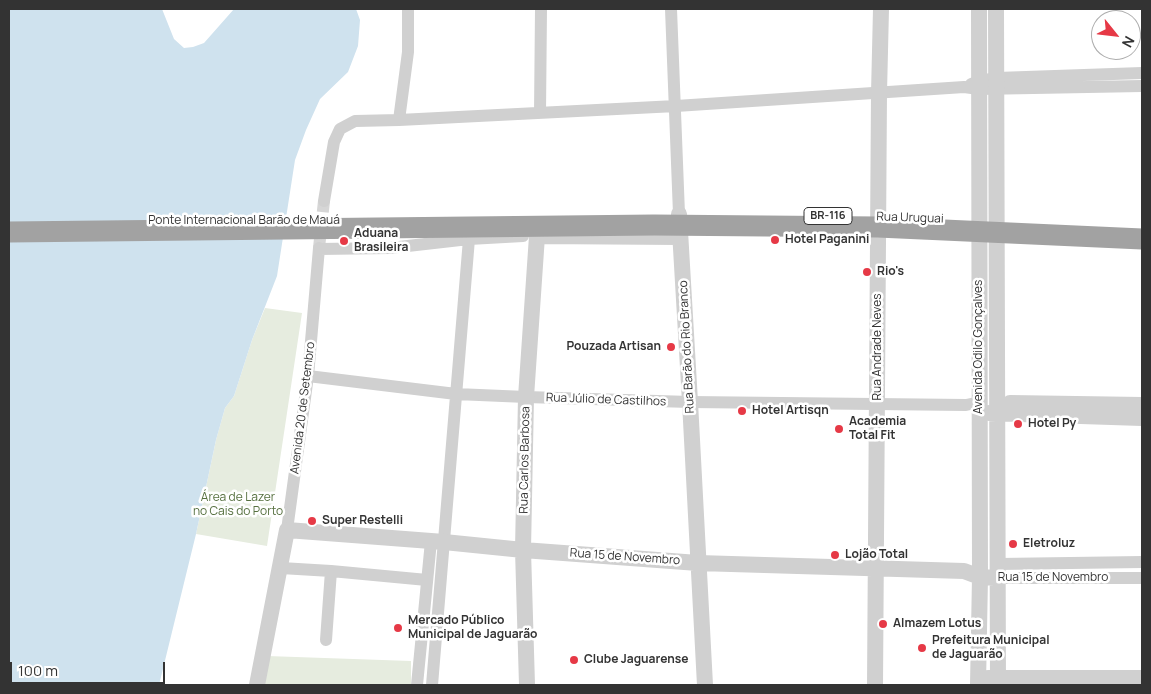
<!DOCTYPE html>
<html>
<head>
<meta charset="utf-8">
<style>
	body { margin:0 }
	#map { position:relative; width:1151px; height:694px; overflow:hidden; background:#fff; font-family:Manrope,sans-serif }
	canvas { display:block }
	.frame { position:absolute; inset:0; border:10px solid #333; pointer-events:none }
	.north { position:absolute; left:1091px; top:10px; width:50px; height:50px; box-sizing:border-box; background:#fff; border:1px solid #adadad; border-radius:50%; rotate:119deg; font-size:14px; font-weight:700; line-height:20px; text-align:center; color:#333 }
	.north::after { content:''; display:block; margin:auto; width:18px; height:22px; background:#e63946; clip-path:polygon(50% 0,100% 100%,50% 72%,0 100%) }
	.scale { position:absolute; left:10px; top:662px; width:155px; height:22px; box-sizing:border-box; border:2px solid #333; border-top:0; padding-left:6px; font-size:15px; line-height:18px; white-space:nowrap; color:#333; -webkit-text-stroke:4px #fff; paint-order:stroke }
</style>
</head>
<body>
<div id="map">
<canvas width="1151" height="694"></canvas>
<div class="frame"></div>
<div class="north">N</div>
<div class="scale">100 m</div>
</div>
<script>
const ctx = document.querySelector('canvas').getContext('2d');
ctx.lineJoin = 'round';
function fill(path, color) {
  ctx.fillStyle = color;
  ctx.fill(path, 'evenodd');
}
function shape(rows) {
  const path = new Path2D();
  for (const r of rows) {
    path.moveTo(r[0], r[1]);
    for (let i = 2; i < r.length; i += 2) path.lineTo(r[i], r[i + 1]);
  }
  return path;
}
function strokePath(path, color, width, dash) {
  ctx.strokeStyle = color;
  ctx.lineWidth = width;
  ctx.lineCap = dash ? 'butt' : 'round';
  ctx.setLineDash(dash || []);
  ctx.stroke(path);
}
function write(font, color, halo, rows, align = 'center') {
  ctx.font = font + ' Manrope,sans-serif';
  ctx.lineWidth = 5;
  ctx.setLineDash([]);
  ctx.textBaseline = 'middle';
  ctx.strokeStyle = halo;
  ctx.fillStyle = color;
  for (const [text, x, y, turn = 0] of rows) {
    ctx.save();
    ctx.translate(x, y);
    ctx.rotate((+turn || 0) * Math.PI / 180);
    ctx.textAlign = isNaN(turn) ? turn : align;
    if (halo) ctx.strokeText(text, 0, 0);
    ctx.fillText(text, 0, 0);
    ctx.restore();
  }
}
fill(shape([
	[265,308,302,313,267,546,196,534,216,440,225,408,234,396,252,340],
	[267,656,411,661,411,685,261,685]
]), '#e6ecdf');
fill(shape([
	[9,9,162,9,174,39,184,48,193,47,204,43,234,9,356,9,360,20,358,46,348,72,320,99,306,130,295,160,277,276,252,340,234,396,225,408,216,440,196,534,159,685,9,685]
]), '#cfe2ee');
strokePath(shape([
	[319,248,324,201]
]), '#d6d6d6', 12, [12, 6]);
strokePath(shape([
	[671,9,679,214],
	[971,84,979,81,997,78,1142,73],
	[540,113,541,9],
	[399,120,676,106,964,87,979,89,1142,86],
	[324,201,334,142,340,129,355,121,399,120,408,52,408,9],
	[319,249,390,248,469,239,523,236],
	[308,376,456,394,526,397,690,402,966,405,980,402],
	[287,530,308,376,319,248],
	[999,564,1142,562],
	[281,568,331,571,427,580],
	[999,578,1142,578],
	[326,640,331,571],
	[417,685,431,541],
	[432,685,469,239]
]), '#d0d0d0', 12);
strokePath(shape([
	[996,9,998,685],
	[679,214,690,402,705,685],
	[1010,403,1142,405],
	[989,413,1142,418],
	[988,678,1142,678],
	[257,685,287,530,444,542,523,550,698,563,964,571,980,577,999,578],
	[527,685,523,550,526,397,537,236,680,237],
	[875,685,879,93,881,9],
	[978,685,980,577,979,9]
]), '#d0d0d0', 16);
strokePath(shape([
	[9,232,654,225,878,227,1142,239]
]), '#a2a2a2', 21);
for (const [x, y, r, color] of [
	[775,240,5,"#e63946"],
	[344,241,5,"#e63946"],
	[867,272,5,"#e63946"],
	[671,347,5,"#e63946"],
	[742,411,5,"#e63946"],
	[1018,424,5,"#e63946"],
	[839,429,5,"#e63946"],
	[312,521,5,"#e63946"],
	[1013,544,5,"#e63946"],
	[835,555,5,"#e63946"],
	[883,624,5,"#e63946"],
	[398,628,5,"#e63946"],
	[922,648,5,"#e63946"],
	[574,660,5,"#e63946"]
]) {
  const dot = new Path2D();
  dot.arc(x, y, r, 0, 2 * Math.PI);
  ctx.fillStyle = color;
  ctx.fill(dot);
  strokePath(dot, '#fff', 2);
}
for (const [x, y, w] of [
	[828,216,48]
]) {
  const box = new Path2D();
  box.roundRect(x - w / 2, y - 8.5, w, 17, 4);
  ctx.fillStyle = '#fff';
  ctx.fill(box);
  strokePath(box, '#333', 1);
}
write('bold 11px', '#333', null, [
	["BR-116",828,216]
]);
write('12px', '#333', '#fff', [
	["Rua Uruguai",910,218,2],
	["Ponte Internacional Barão de Mauá",244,221],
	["Rua Barão do Rio Branco",687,347,-93],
	["Rua Andrade Neves",878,347,-90],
	["Avenida Odilo Gonçalves",979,347,-90],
	["Rua Júlio de Castilhos",606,400,2],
	["Avenida 20 de Setembro",303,408,-83],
	["Rua Carlos Barbosa",525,460,-89],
	["Rua 15 de Novembro",625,557,4],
	["Rua 15 de Novembro",1053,578]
]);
write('bold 12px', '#333', '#fff', [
	["Aduana",354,234],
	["Brasileira",354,248],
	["Hotel Paganini",785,240],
	["Rio's",877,272],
	["Pouzada Artisan",661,347,"right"],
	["Hotel Artisqn",752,411],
	["Academia",849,422],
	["Total Fit",849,436],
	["Hotel Py",1028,424],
	["Super Restelli",322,521],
	["Eletroluz",1023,544],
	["Lojão Total",845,555],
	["Mercado Público",408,621],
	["Municipal de Jaguarão",408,635],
	["Almazem Lotus",893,624],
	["Prefeitura Municipal",932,641],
	["de Jaguarão",932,655],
	["Clube Jaguarense",584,660]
], 'left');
write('12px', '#56703f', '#fff', [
	["Área de Lazer",238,498],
	["no Cais do Porto",238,512]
]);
</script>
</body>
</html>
